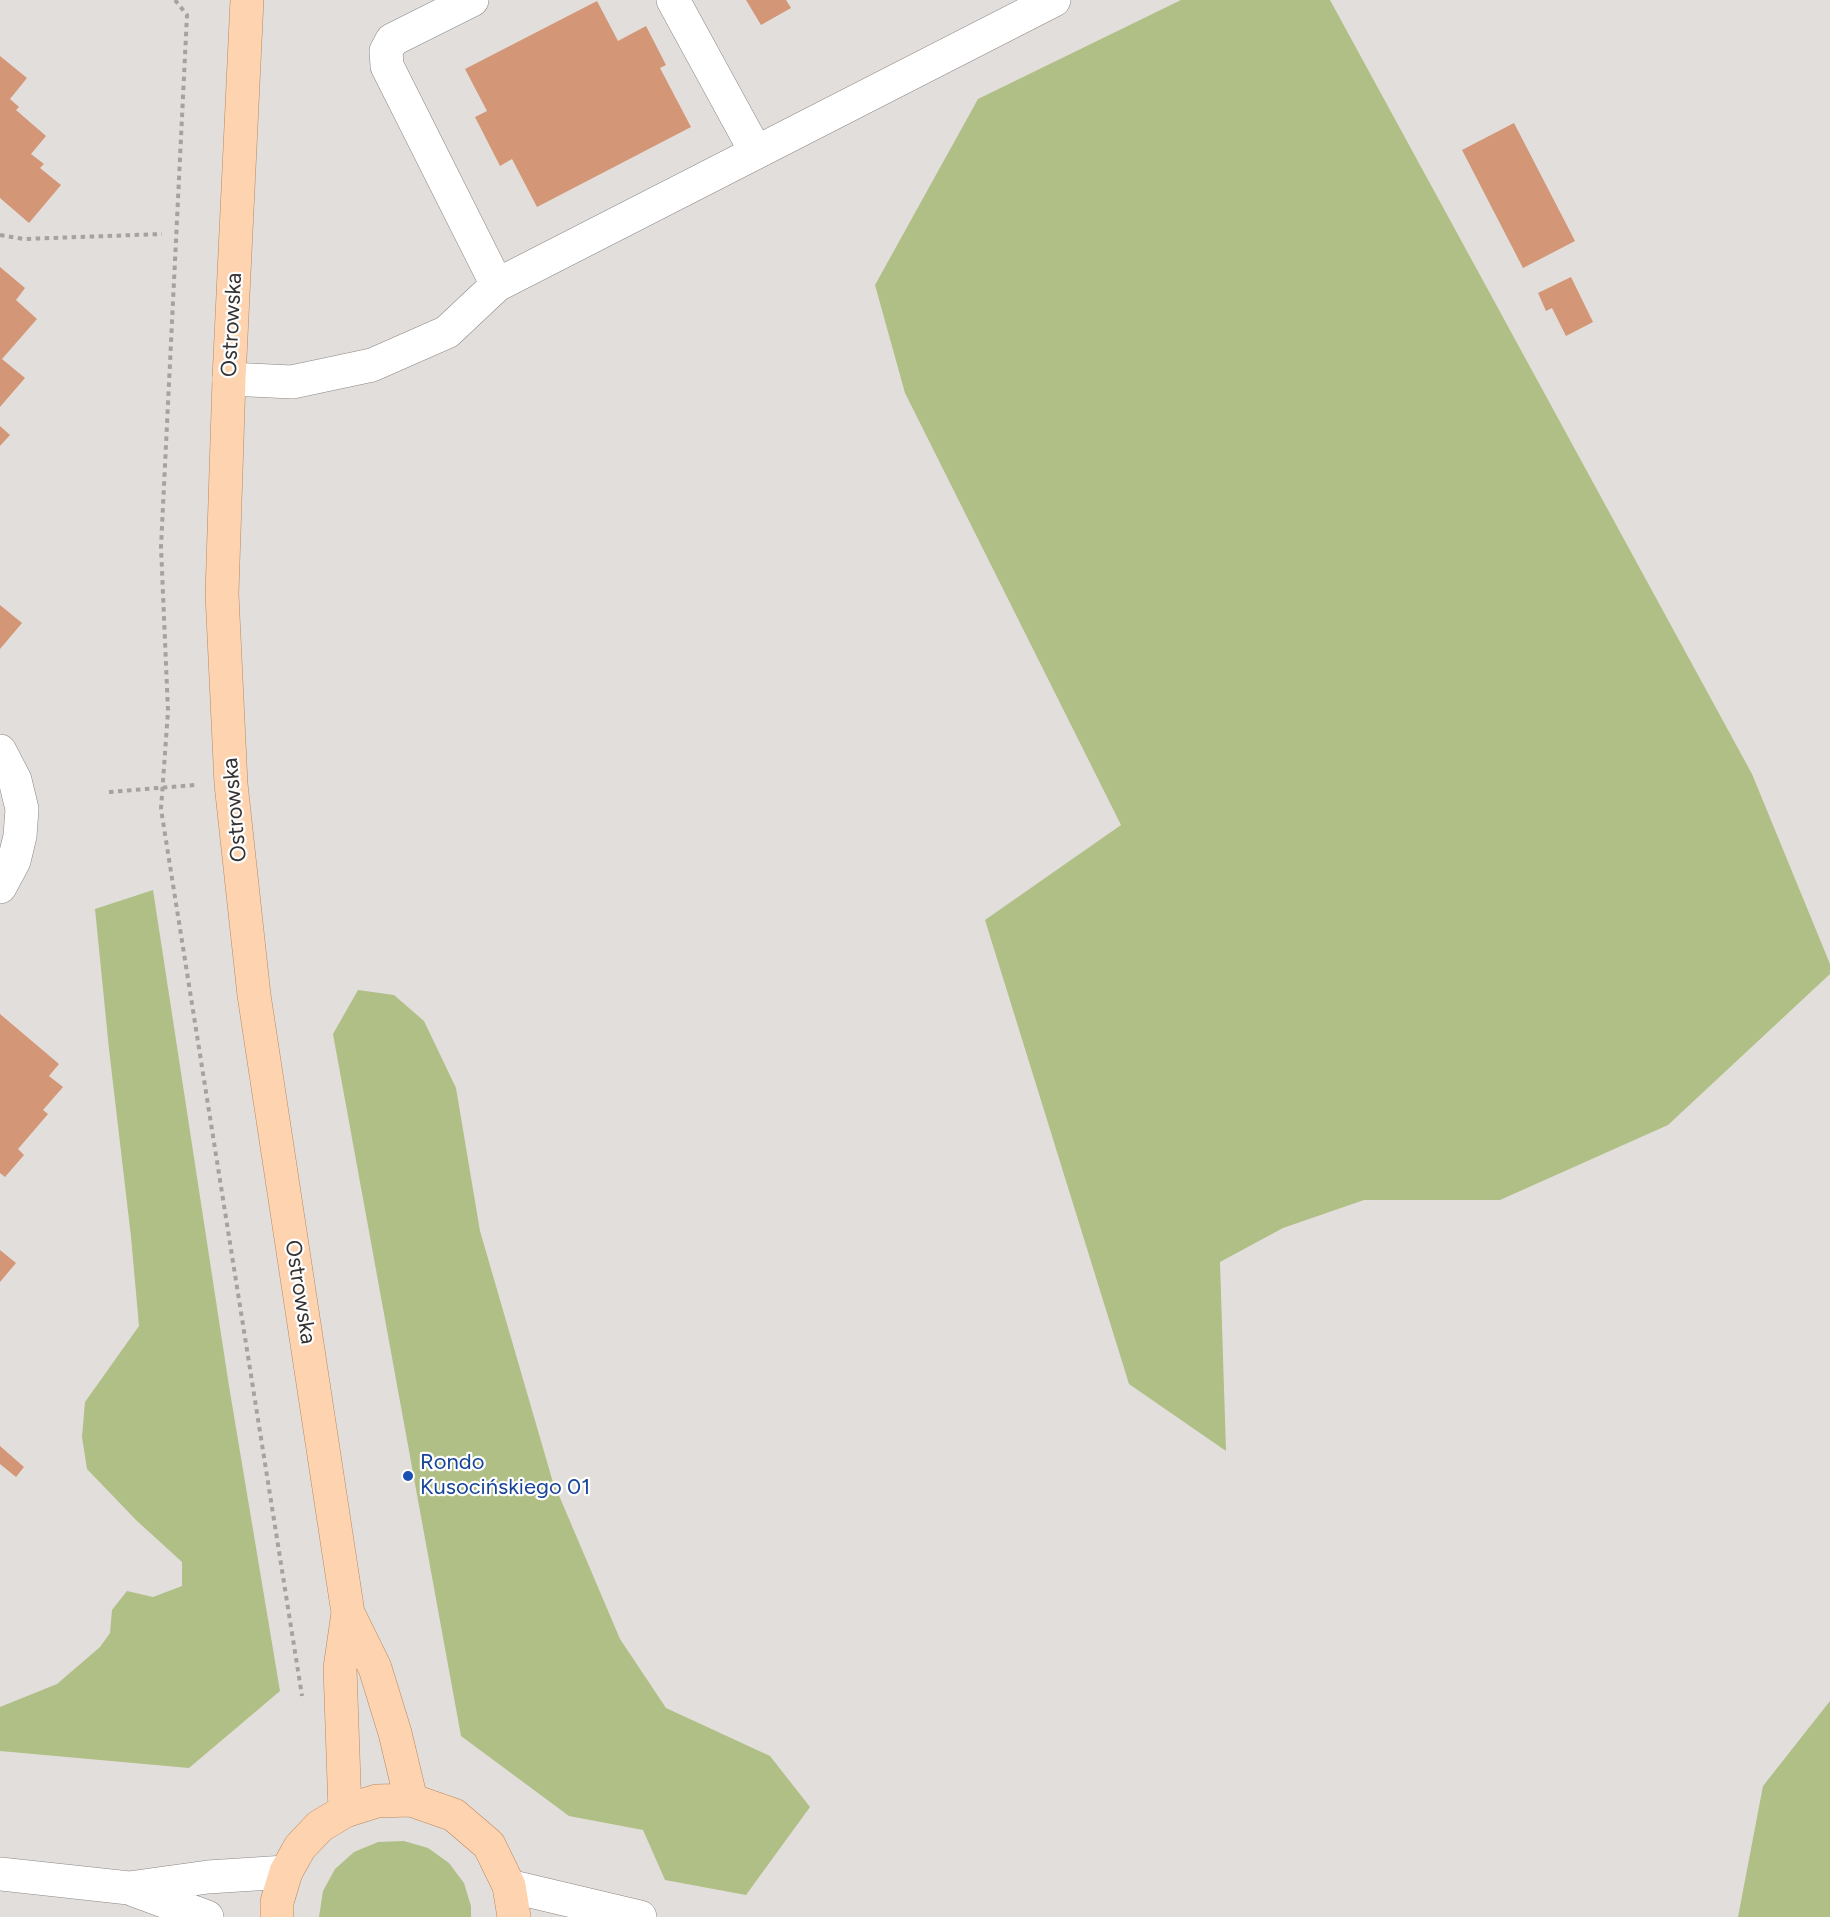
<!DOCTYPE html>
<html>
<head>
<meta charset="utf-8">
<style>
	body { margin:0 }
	canvas { display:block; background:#e2dedb }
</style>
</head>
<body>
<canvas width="1830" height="1917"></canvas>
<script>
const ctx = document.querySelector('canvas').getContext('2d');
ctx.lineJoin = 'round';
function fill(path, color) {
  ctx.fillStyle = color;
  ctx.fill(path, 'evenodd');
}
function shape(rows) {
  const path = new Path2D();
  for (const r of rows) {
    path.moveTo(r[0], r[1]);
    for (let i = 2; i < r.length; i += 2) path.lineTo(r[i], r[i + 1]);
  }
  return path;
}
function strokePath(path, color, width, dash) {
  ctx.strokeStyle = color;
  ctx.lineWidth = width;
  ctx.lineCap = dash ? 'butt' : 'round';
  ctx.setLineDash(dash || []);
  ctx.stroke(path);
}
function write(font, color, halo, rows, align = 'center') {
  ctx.font = font + ' Figtree,sans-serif';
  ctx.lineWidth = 4.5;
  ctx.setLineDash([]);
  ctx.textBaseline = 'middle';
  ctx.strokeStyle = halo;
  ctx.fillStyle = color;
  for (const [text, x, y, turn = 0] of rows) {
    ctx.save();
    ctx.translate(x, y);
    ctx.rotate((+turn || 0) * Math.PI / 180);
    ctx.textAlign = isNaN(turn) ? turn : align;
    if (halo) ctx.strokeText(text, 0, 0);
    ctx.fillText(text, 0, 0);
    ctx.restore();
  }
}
fill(shape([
	[1181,0,1330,0,1752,774,1830,964,1830,974,1668,1125,1500,1200,1364,1200,1283,1228,1220,1262,1226,1451,1129,1384,985,920,1121,825,905,393,875,285,978,99],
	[153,890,229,1386,280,1691,189,1768,0,1751,0,1707,57,1684,100,1647,110,1633,112,1610,127,1591,153,1597,182,1586,182,1562,136,1520,87,1469,82,1437,85,1402,139,1326,131,1237,109,1049,95,909],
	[358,990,394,995,424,1021,456,1088,480,1231,552,1479,620,1639,666,1708,770,1756,810,1807,746,1895,665,1880,643,1830,569,1816,461,1736,333,1034],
	[1830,1701,1830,1917,1738,1917,1763,1786],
	[404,1841,428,1848,449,1863,464,1883,471,1906,471,1917,319,1917,323,1891,335,1869,354,1852,378,1842]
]), '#b0bf85');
fill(shape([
	[746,0,786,0,791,8,761,25],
	[597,1,618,41,646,26,666,65,660,68,691,127,537,207,512,159,500,166,475,117,487,111,465,69],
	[0,56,27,78,10,99,19,107,16,110,46,136,31,154,44,164,40,168,61,185,29,223,0,198],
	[1514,123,1575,241,1523,268,1462,150],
	[0,267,25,288,16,300,37,319,2,359,25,378,0,407],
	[1571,277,1593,322,1566,336,1552,308,1546,311,1538,293],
	[0,426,10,435,0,446],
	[0,605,22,623,0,649],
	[0,1014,59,1064,49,1076,63,1087,43,1110,48,1114,18,1149,24,1155,5,1177,0,1173],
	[0,1250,16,1263,0,1282],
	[0,1446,24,1467,16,1477,0,1464]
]), '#d39676');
const minor = shape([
	[472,0,392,40,386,51,387,66,497,285],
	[673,0,756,152],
	[229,379,292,382,372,365,447,332,497,285,1054,0],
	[0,751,15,780,22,809,20,836,14,861,0,887],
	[0,1874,129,1888,208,1877,286,1872],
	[509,1886,640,1917],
	[134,1890,207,1917]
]);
const major = shape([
	[247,0,229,379,222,594,231,784,254,995,348,1613,340,1668,345,1811],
	[348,1613,375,1668,395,1733,411,1800],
	[277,1917,277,1902,286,1872,300,1847,320,1826,345,1811,377,1801,411,1800,454,1815,489,1845,509,1886,514,1917]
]);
strokePath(minor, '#8b8684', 34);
strokePath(major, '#b78860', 34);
strokePath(shape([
	[175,0,187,15,161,547,168,711,161,809,302,1696],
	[0,235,24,239,162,234],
	[109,792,195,785]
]), '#a5a2a0', 4, [4.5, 4.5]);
strokePath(minor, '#fff', 33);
strokePath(major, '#fed3af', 33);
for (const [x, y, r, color] of [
	[408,1476,6,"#1a4fb4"]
]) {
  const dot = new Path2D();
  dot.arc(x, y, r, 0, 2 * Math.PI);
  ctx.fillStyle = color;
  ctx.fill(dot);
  strokePath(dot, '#fff', 2);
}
write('22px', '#363433', '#fff', [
	["Ostrowska",232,325,-87],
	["Ostrowska",235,810,-95],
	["Ostrowska",300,1292,81]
]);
write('22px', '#164399', '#fff', [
	["Rondo",420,1463],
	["Kusocińskiego 01",420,1488]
], 'left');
</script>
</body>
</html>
